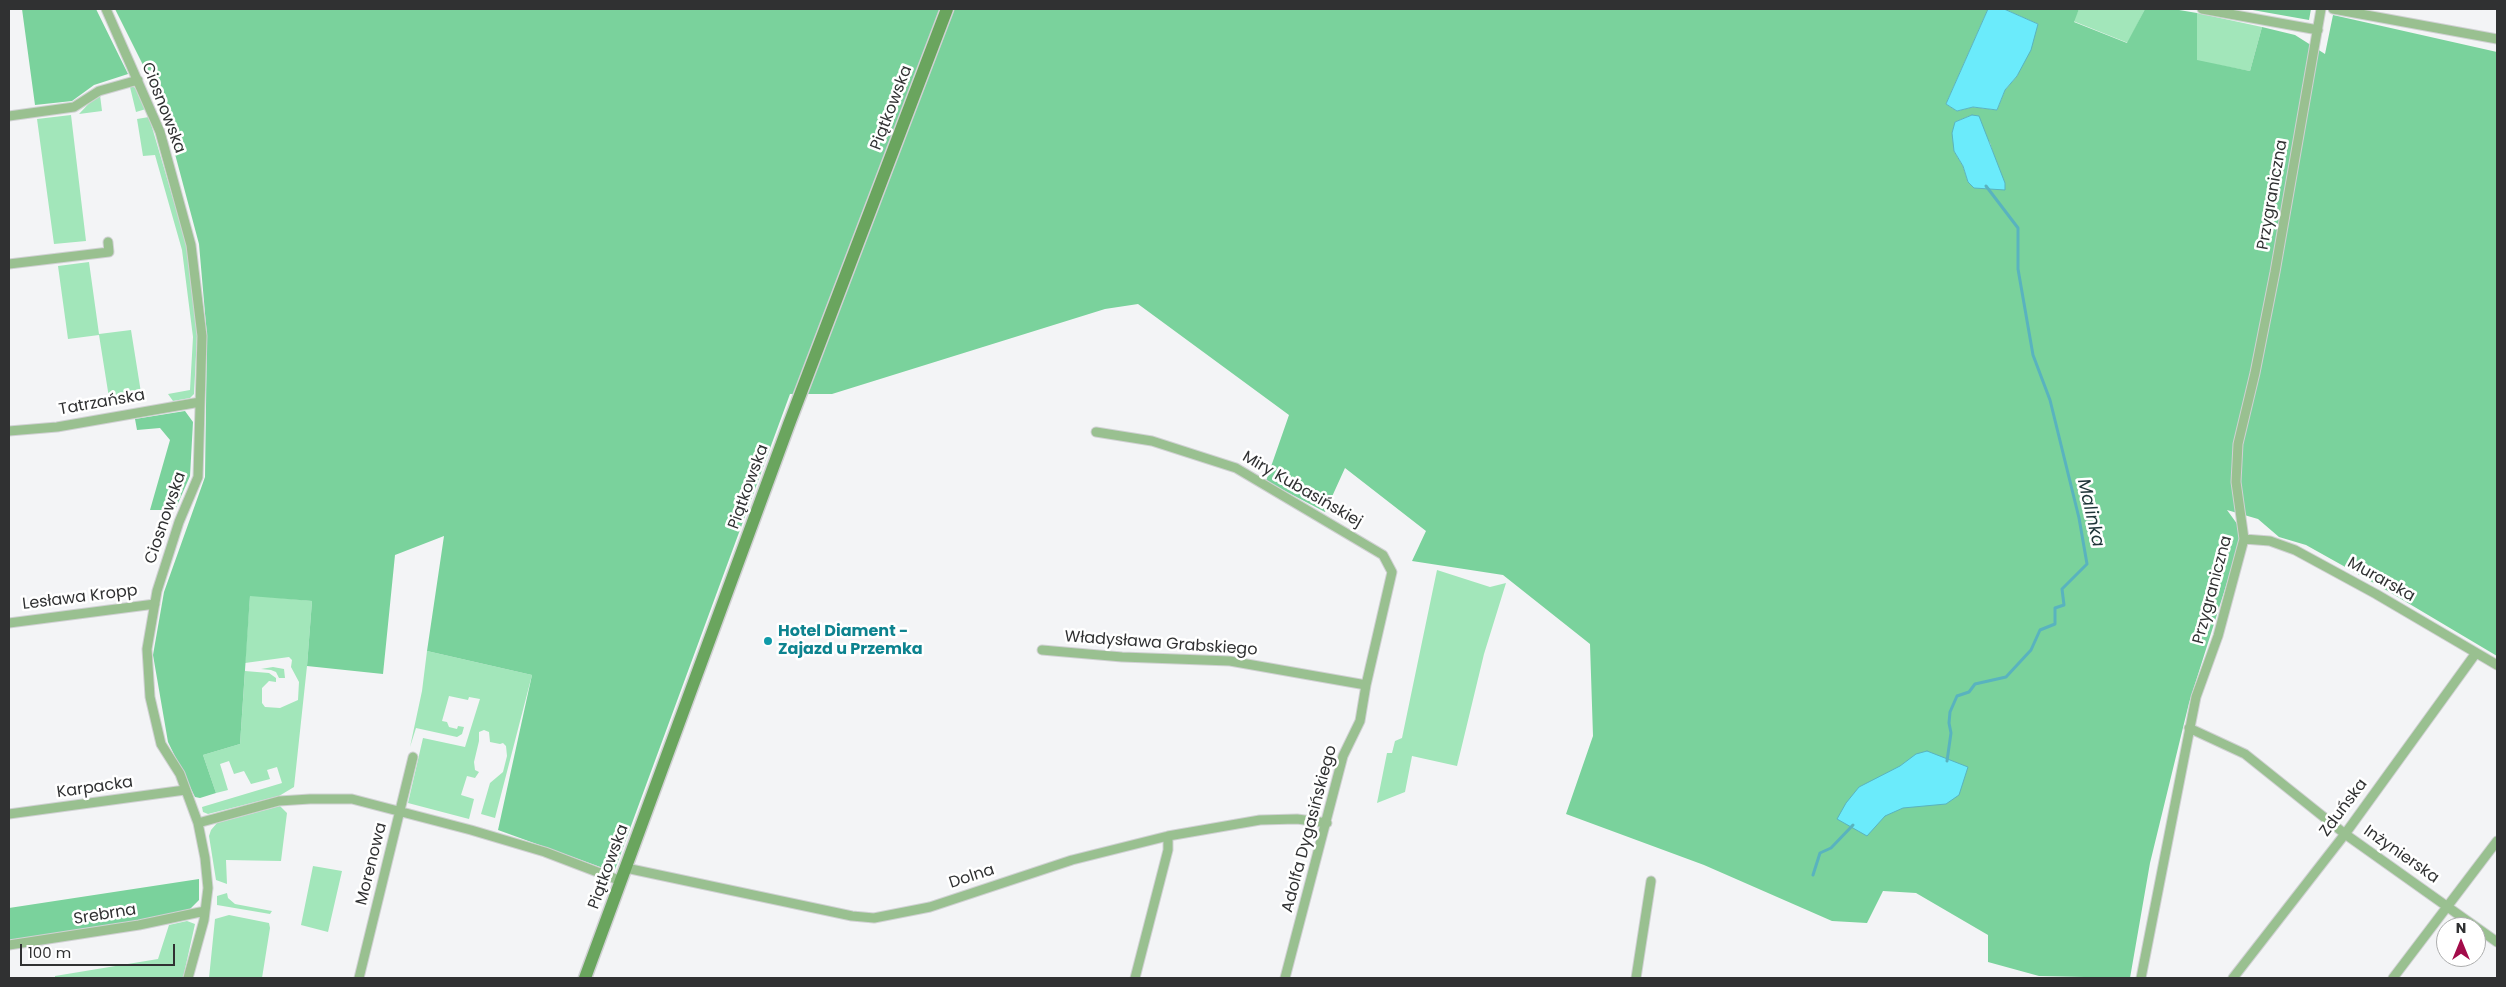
<!DOCTYPE html>
<html>
<head>
<meta charset="utf-8">
<style>
	body { margin:0 }
	#map { position:relative; width:2506px; height:987px; overflow:hidden; background:#f3f4f6; font-family:Poppins,sans-serif }
	canvas { display:block }
	.frame { position:absolute; inset:0; border:10px solid #303132; pointer-events:none }
	.north { position:absolute; left:2436px; top:917px; width:50px; height:50px; box-sizing:border-box; background:#fff; border:1px solid #acadad; border-radius:50%; rotate:0deg; font-size:14px; font-weight:700; line-height:20px; text-align:center; color:#303132 }
	.north::after { content:''; display:block; margin:auto; width:18px; height:22px; background:#a30c4a; clip-path:polygon(50% 0,100% 100%,50% 72%,0 100%) }
	.scale { position:absolute; left:20px; top:944px; width:155px; height:22px; box-sizing:border-box; border:2px solid #303132; border-top:0; padding-left:6px; font-size:15px; line-height:18px; white-space:nowrap; color:#303132; -webkit-text-stroke:4px #fff; paint-order:stroke }
</style>
</head>
<body>
<div id="map">
<canvas width="2506" height="987"></canvas>
<div class="frame"></div>
<div class="north">N</div>
<div class="scale">100 m</div>
</div>
<script>
const ctx = document.querySelector('canvas').getContext('2d');
ctx.lineJoin = 'round';
function fill(path, color) {
  ctx.fillStyle = color;
  ctx.fill(path, 'evenodd');
}
function shape(rows) {
  const path = new Path2D();
  for (const r of rows) {
    path.moveTo(r[0], r[1]);
    for (let i = 2; i < r.length; i += 2) path.lineTo(r[i], r[i + 1]);
  }
  return path;
}
function strokePath(path, color, width, dash) {
  ctx.strokeStyle = color;
  ctx.lineWidth = width;
  ctx.lineCap = dash ? 'butt' : 'round';
  ctx.setLineDash(dash || []);
  ctx.stroke(path);
}
function write(font, color, halo, rows, align = 'center') {
  ctx.font = font + ' Poppins,sans-serif';
  ctx.lineWidth = 5;
  ctx.setLineDash([]);
  ctx.textBaseline = 'middle';
  ctx.strokeStyle = halo;
  ctx.fillStyle = color;
  for (const [text, x, y, turn = 0] of rows) {
    ctx.save();
    ctx.translate(x, y);
    ctx.rotate((+turn || 0) * Math.PI / 180);
    ctx.textAlign = isNaN(turn) ? turn : align;
    if (halo) ctx.strokeText(text, 0, 0);
    ctx.fillText(text, 0, 0);
    ctx.restore();
  }
}
fill(shape([
	[2079,9,2145,9,2128,43,2073,21],
	[2197,13,2262,27,2250,71,2197,61],
	[131,86,138,89,146,109,136,112,130,87,100,95,102,111,79,114,96,96],
	[71,115,86,241,54,244,37,119],
	[149,117,187,246,197,336,194,394,190,398,173,401,168,394,190,390,193,337,182,250,155,155,143,156,137,119],
	[89,262,99,334,131,330,142,399,110,404,99,335,68,339,58,266],
	[1437,570,1490,587,1506,583,1484,654,1457,766,1412,756,1405,792,1377,803,1387,753,1392,753,1395,741,1402,738],
	[250,595,312,601,307,666,294,787,279,796,208,814,203,812,202,807,282,783,277,767,267,770,270,779,251,784,244,771,234,774,229,761,220,764,228,790,216,793,203,755,240,744,245,671,269,673,276,678,276,682,269,681,262,688,262,703,265,707,280,708,298,700,299,682,291,667,292,660,289,657,245,663],
	[427,651,532,675,495,818,481,814,490,783,503,772,507,756,506,746,503,743,500,744,490,742,489,732,484,730,479,732,479,741,474,762,475,770,479,772,475,778,467,776,461,795,474,799,469,819,408,803,423,738,465,747,480,699,469,697,468,700,449,696,442,721,447,722,449,727,457,729,458,726,464,727,462,734,457,737,416,728,410,747,422,691],
	[273,667,284,669,285,678,279,678,276,672,271,670,261,669],
	[280,806,287,813,281,861,226,860,227,884,216,880,209,836,211,830,217,823],
	[313,866,342,871,328,932,301,925],
	[227,893,228,898,235,904,272,911,270,914,217,905,217,896],
	[229,915,269,923,270,928,262,978,209,978,215,919],
	[187,921,195,924,183,978,55,978,55,976,158,959,169,925]
]), '#a2e6ba');
fill(shape([
	[22,9,96,9,128,74,94,85,72,101,35,105],
	[115,9,1988,9,1946,104,1957,111,1973,107,1997,110,2005,90,2017,76,2038,24,2004,9,2079,9,2074,22,2127,43,2145,9,2173,9,2197,13,2197,60,2250,71,2262,27,2295,35,2325,54,2333,15,2497,52,2497,656,2381,587,2306,545,2279,537,2258,519,2227,510,2243,532,2189,703,2150,863,2130,978,2039,976,1988,962,1988,935,1916,893,1883,891,1867,923,1832,921,1704,865,1566,814,1593,736,1590,644,1503,575,1412,561,1426,531,1345,468,1325,512,1266,481,1289,415,1138,304,1105,309,832,394,790,394,614,872,498,830,532,675,427,651,444,536,395,555,383,674,307,666,312,601,250,596,240,744,203,755,216,793,200,798,195,797,168,742,153,655,164,592,205,477,207,336,199,244,167,124,148,75],
	[1972,115,1990,143,1998,169,1968,182,1963,166,1954,151,1955,122],
	[2247,9,2311,9,2309,20],
	[185,411,193,422,190,476,175,510,150,510,170,440,160,428,137,430,135,419],
	[199,879,199,900,190,909,140,921,9,940,9,908]
]), '#7ad29c');
const water = shape([
	[1988,9,2004,9,2038,24,2031,50,2017,76,2005,90,1997,110,1973,107,1957,111,1946,104,1988,9],
	[1972,115,1979,116,2005,183,2005,190,1974,188,1968,182,1963,166,1954,151,1952,133,1955,122,1972,115],
	[1927,751,1968,767,1959,795,1946,804,1903,808,1885,816,1867,836,1837,819,1846,803,1859,787,1900,766,1916,754,1927,751]
]);
fill(water, '#6bebfb');
strokePath(water, '#59b3bf', 1);
strokePath(shape([
	[1947,761,1951,733,1949,723,1950,712,1957,696,1969,692,1975,684,2006,677,2031,650,2040,630,2055,624,2055,608,2064,605,2062,589,2087,564,2079,518,2050,400,2033,355,2018,269,2018,228,1986,186],
	[1813,875,1820,853,1831,848,1853,825]
]), '#59b3bf', 3);
const minor = shape([
	[106,9,160,132,191,245,202,336,198,477,179,522,157,591,147,649,150,697,161,744,180,774,198,823,205,858,208,888,204,920,188,978],
	[2202,9,2318,30],
	[2333,9,2497,39],
	[9,116,74,107,99,91,138,80],
	[9,264,109,252,108,242],
	[9,431,57,427,200,402],
	[1096,432,1152,441,1236,468,1383,555,1392,572,1366,685,1360,721,1343,756,1285,978],
	[2244,539,2270,541,2295,550,2376,594,2497,665],
	[9,623,155,604],
	[1042,650,1122,657,1230,661,1366,685],
	[2189,728,2245,754,2345,834,2497,942],
	[9,814,185,790],
	[198,823,279,801,310,799,352,799,471,830,545,852,621,881],
	[626,868,852,916,874,918,930,907,1072,860,1168,836,1260,820,1297,819,1327,823],
	[9,945,139,925,205,911],
	[359,978,413,757],
	[1135,978,1168,850,1168,836],
	[1636,978,1651,881],
	[2141,978,2196,697,2218,636,2244,539,2236,482,2238,444,2255,373,2275,272,2321,9],
	[2233,978,2345,834,2476,653],
	[2393,978,2497,841]
]);
const secondary = shape([
	[585,978,789,424,947,9]
]);
strokePath(minor, '#d0d1d3', 11);
strokePath(secondary, '#d0d1d3', 15);
strokePath(minor, '#99c090', 9);
strokePath(secondary, '#6aa55e', 12);
for (const [x, y, r, color] of [
	[768,641,5,"#0f9aa8"]
]) {
  const dot = new Path2D();
  dot.arc(x, y, r, 0, 2 * Math.PI);
  ctx.fillStyle = color;
  ctx.fill(dot);
  strokePath(dot, '#fff', 2);
}
write('16px', '#303132', '#fff', [
	["Ciosnowska",163,108,69],
	["Piątkowska",892,108,-69],
	["Przygraniczna",2273,195,-80],
	["Tatrzańska",102,403,-10],
	["Piątkowska",749,487,-70],
	["Miry Kubasińskiej",1302,490,30],
	["Ciosnowska",166,518,-71],
	["Murarska",2381,580,29],
	["Przygraniczna",2213,590,-75],
	["Lesława Kropp",80,598,-7],
	["Władysława Grabskiego",1161,644,4],
	["Karpacka",95,788,-8],
	["Zduńska",2344,808,-53],
	["Adolfa Dygasińskiego",1310,829,-75],
	["Inżynierska",2401,855,35],
	["Morenowa",372,864,-76],
	["Piątkowska",609,867,-70],
	["Dolna",972,877,-18],
	["Srebrna",105,915,-9]
]);
write('bold 16px', '#0d838f', '#fff', [
	["Hotel Diament -",778,632],
	["Zajazd u Przemka",778,650]
], 'left');
write('italic 18px', '#1e3538', '#fff', [
	["Malinka",2090,513,77]
]);
</script>
</body>
</html>
